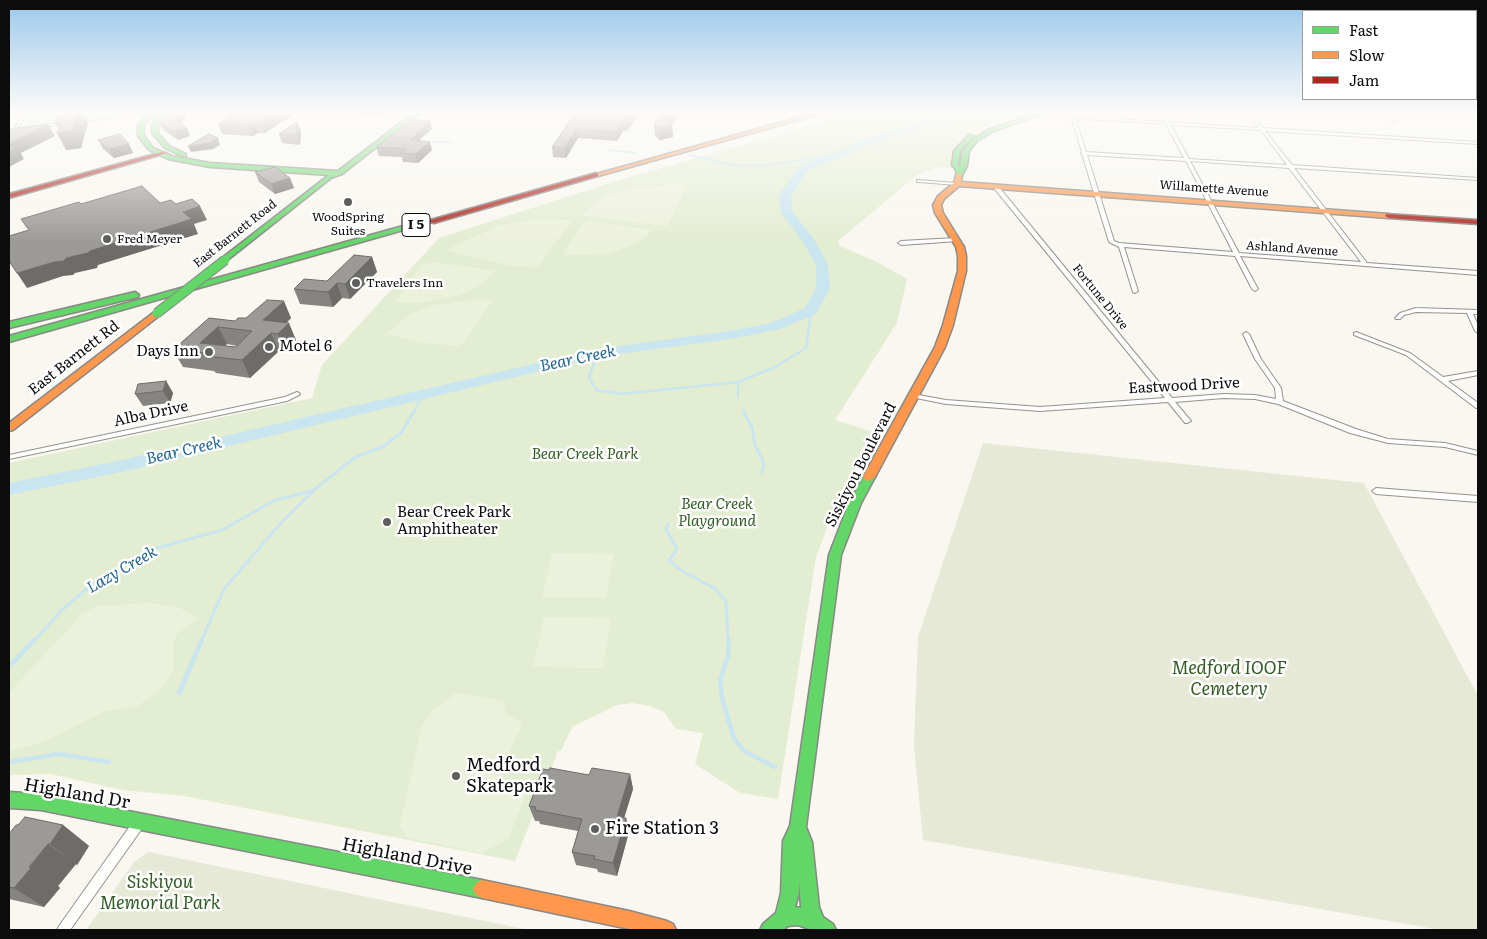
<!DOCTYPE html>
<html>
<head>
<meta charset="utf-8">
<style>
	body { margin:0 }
	#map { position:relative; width:1487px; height:939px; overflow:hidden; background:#f9f7f0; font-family:Literata,serif }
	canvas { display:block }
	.frame { position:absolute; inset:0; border:10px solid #0c0c0c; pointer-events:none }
	.legend { position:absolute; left:1302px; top:10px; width:175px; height:90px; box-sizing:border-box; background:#fff; border:1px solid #9e9e9e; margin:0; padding:6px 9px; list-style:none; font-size:15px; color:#0c0c0c }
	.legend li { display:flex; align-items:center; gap:10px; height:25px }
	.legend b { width:25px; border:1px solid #9e9e9e }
</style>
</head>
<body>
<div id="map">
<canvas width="1487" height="939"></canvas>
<div class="frame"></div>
<ul class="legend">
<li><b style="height:6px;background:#63d668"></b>Fast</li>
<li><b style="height:6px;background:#ff974d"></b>Slow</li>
<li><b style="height:6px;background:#b3261e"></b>Jam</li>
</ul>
</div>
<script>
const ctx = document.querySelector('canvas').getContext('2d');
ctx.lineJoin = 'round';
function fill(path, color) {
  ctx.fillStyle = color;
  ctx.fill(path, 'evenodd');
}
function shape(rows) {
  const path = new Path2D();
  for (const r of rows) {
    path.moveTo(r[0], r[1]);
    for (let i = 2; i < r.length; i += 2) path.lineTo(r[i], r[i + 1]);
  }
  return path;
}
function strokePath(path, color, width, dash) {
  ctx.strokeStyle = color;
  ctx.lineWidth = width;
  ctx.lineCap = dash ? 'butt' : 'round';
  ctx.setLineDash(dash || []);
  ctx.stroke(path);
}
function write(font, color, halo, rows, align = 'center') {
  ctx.font = font + ' Literata,serif';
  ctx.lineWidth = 5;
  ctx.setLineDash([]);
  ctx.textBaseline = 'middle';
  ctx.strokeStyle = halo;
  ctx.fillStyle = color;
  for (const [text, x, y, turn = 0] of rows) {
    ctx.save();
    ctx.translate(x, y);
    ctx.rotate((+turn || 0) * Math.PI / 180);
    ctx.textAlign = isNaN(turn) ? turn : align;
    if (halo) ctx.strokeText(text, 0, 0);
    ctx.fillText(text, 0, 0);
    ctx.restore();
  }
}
fill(shape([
	[32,112,142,112,25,127],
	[858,112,1026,112,991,124,972,133,957,147,953,155,953,168,939,167,917,175,838,241,840,246,877,262,907,279,897,323,835,420,877,433,835,507,816,557,778,799,740,793,695,764,703,733,676,729,664,712,650,706,632,703,617,705,572,727,561,751,558,751,515,861,184,796,123,790,51,774,9,775,9,463,312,398,322,365,439,238,619,180]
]), '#e3edd2');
fill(shape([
	[983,443,1364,483,1478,696,1478,930,1441,930,923,840,914,745,918,637],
	[148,852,529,930,86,930,134,862]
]), '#e5e9d6');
fill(shape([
	[678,184,687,185,668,226,583,216,592,205,606,196,623,190],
	[533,219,572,220,539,266,534,268,507,265,447,251,459,243,497,227],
	[591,221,651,230,643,239,628,247,608,254,563,255,573,236,584,223],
	[433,262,497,271,477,287,460,295,418,303,395,302,421,265],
	[479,299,493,300,464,343,458,346,424,343,386,334,409,315,433,305],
	[552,553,614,554,606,598,542,597],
	[151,603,178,607,199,619,182,629,176,635,173,644,174,664,171,674,158,692,136,707,105,711,46,741,9,752,9,693,83,613,96,606],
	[544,617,611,618,603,668,533,667],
	[456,693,504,701,506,714,522,723,501,772,506,783,523,788,525,797,508,839,481,853,408,838,400,827,421,727,433,710]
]), '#ecf1db');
strokePath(shape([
	[431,142,450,142],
	[608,150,636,153],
	[690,155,736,166,768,165,832,156]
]), '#c9e5f0', 2);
strokePath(shape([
	[598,353,589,377,596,390,621,394,738,382],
	[738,397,738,382,775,367,806,348,811,311],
	[743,410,746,415],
	[412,415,423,395]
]), '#c9e5f0', 2.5);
strokePath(shape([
	[745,414,752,427,755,445,764,464,762,473],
	[668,524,666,530,676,547,676,551,669,560,679,569,714,588,726,601,728,642],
	[33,642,63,609,91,585,157,548,222,530,273,501,314,490],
	[201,642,224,589,281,523,314,490,354,458,384,446,402,432,412,414]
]), '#c9e5f0', 3);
strokePath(shape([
	[729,640,728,656,720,680,722,698,734,738,744,751,775,767],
	[9,667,34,640],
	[179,693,202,640],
	[9,762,59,754,109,762]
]), '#c9e5f0', 4.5);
fill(shape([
	[965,112,982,112,980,114,934,124,876,142,808,170,791,196,792,211,815,241,828,265,830,288,816,314,780,329,736,338,598,357,117,473,9,495,9,483,117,461,598,349,736,330,771,323,805,308,816,288,816,265,803,242,780,211,779,196,789,180,800,166,868,138,929,120,965,112]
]), '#c9e5f0');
const street = shape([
	[23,112,27,112,11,144,9,145,9,140,23,112],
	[145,112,155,112,78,122,76,121,78,120,145,112],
	[1160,112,1164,112,1169,122,1259,128,1247,112,1251,112,1263,128,1478,142,1478,144,1265,131,1292,165,1478,178,1478,180,1294,168,1367,263,1478,271,1478,275,1240,256,1258,289,1255,291,1252,289,1235,256,1124,247,1138,291,1135,293,1133,292,1119,247,1109,242,1082,154,1081,153,1082,152,1072,120,1084,117,1165,122,1160,112],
	[1084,119,1166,124,1184,158,1086,152,1076,121,1084,119],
	[1171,125,1261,130,1287,165,1189,159,1171,125],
	[1087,155,1186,161,1233,252,1119,243,1114,241,1087,155],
	[1190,161,1289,168,1361,262,1239,253,1190,161],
	[1382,112,1386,112,1396,121,1393,122,1382,112],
	[1474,112,1478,112,1478,113,1475,113,1474,112],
	[66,122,68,123,67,124,41,127,39,126,66,122],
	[917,180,957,183,959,184,957,185,919,182,917,182,917,180],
	[994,186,998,186,1172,398,1224,394,1255,395,1276,399,1275,388,1255,359,1243,334,1246,332,1249,334,1261,359,1281,388,1283,401,1356,429,1388,439,1445,443,1478,451,1478,455,1445,447,1388,443,1350,433,1278,404,1255,399,1224,398,1175,402,1191,421,1187,423,1185,423,1168,402,1040,411,946,404,911,397,910,396,913,394,946,400,1040,407,1165,398,994,188,994,186],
	[956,238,958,239,958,241,901,245,898,243,901,241,956,238],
	[1416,308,1478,310,1478,314,1473,314,1478,325,1478,333,1475,331,1467,313,1416,312,1404,315,1400,319,1396,319,1395,318,1400,313,1416,308],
	[1356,332,1410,353,1443,377,1478,371,1478,375,1448,381,1478,403,1478,408,1476,408,1406,355,1354,335,1354,333,1356,332],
	[297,392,299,393,300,394,299,395,287,401,9,459,9,455,285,397,297,392],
	[1376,488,1478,496,1478,502,1376,494,1372,491,1376,488],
	[139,818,143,819,144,823,143,827,70,930,57,930,59,926,135,819,139,818]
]);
const fast = shape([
	[150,112,156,112,144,125,144,136,153,148,172,156,210,163,338,171,415,112,421,112,342,174,331,178,225,262,221,260,222,258,329,175,210,167,168,159,149,150,138,136,138,125,150,112],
	[160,112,166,112,158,124,158,133,169,146,186,154,186,156,182,156,165,148,152,133,152,124,160,112],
	[1039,112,1047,112,994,131,977,141,969,151,967,166,962,175,957,176,956,170,952,165,954,151,969,135,974,136,960,151,958,165,960,166,963,151,973,139,990,129,1039,112],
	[428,219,435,221,9,342,9,336,428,219],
	[135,292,139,295,138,297,9,328,9,322,135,292],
	[869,473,875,477,861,503,841,555,806,827,812,842,819,907,823,917,833,924,836,930,812,930,798,925,788,926,783,930,760,930,763,924,776,913,781,893,783,841,790,826,829,555,849,503,865,474,869,473],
	[799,880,801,907,802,908,795,907,799,893,799,880],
	[9,792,41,794,482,880,488,883,491,889,488,895,482,898,41,810,9,808,9,792]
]);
const slow = shape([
	[818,112,827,112,598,176,593,175,818,112],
	[959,173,962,175,961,182,1389,214,1393,216,1389,218,959,186,944,199,941,205,943,213,964,247,966,256,966,271,953,325,945,347,875,477,869,481,865,480,863,477,935,347,943,325,958,271,958,256,956,247,935,213,933,205,938,196,954,183,956,175,959,173],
	[157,310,161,313,160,315,13,430,9,431,9,423,157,310],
	[482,880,629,911,667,921,673,924,676,930,634,930,482,898,476,895,473,889,476,883,482,880]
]);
const jam = shape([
	[9,112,16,112,9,114,9,112],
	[162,152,167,153,9,198,9,194,162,152],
	[596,173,598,174,598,176,434,223,427,221,596,173],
	[1386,214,1478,220,1478,224,1389,218,1385,216,1386,214]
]);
strokePath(street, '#93928f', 2);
strokePath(fast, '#898885', 3);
strokePath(slow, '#898885', 3);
strokePath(jam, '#898885', 3);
fill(street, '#fefefd');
fill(fast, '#63d668');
fill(slow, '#ff974d');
fill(jam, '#b3261e');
const fastBridge = shape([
	[157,313,225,260]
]);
strokePath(fastBridge, '#898885', 11, []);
strokePath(fastBridge, '#63d668', 9);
fill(shape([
	[60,112,82,112,88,123,81,148,66,150,59,129,55,123],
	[164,112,188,112,181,124,187,128,190,136,178,140,162,129,158,120],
	[297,112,265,133,258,133,253,136,222,134,218,124,230,117,229,113],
	[355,112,390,112,383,116,356,115],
	[577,112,641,112,627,131,623,131,617,141,578,138,566,158,553,157,552,147],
	[297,122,301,131,300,145,282,143,279,134],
	[654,124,672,125,673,137,660,140,655,136],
	[432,129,420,139,421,141,432,150,418,163,403,162,402,157,379,156,376,147],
	[98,140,133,153,114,158,103,149],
	[255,172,290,178,294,188,275,194,259,182],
	[372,257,377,272,350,299,342,298,333,307,300,304,294,289,327,281],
	[209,318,235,321,246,318,291,318,286,323,296,340,286,351,279,351,250,378,216,373,214,371,183,367,173,350],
	[227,344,237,346,236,347,225,346],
	[166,381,173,393,170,403,143,406,135,394],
	[630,774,633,789,624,818,626,818,629,832,617,876,598,872,597,869,576,865,572,852,578,831,540,824,539,821,535,821,529,806,589,775],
	[18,825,63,825,89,846,77,865,76,864,58,886,60,888,44,907,9,899,9,834]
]), '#868481');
fill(shape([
	[78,112,82,112,88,123,81,148,66,150,57,133],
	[180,112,188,112,179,129,175,120],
	[280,112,297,112,265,133,261,124],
	[382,112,390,112,383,116],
	[634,112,641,112,627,131,626,122],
	[673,112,681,112,672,125,673,137,660,140,659,128,667,120],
	[430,121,432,129,420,139,421,142,410,140,416,133],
	[297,122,301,131,300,145,297,135],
	[623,122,623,131,617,141,616,132],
	[254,123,258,133,253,136,249,126],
	[48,124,55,136,21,153,24,159,9,167,9,144],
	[187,128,190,136,178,140,174,131],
	[577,129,578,138,566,158,564,148],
	[218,138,220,145,213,149,191,152,188,146],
	[430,142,432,150,418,163,415,154],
	[129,144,133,153,114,158,109,149],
	[290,178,294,188,275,194,271,184],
	[200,206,207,220,194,224,198,234,98,265,97,268,75,273,73,275,63,276,27,288,17,273,90,251,183,212],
	[372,257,377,272,350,299,345,284],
	[337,283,342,298,333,307,328,292],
	[284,301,291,318,275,334,271,333,279,351,250,378,242,360,263,320],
	[289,323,296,340,286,351,278,334],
	[218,327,227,344,213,357,200,343],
	[166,381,173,393,170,403,163,391],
	[630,774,633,789,620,831,617,817],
	[626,818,629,832,617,876,613,863],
	[63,825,89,846,77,865,50,844],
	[48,844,76,864,58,886,60,888,44,907,14,888]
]), '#6d6c69');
const building = shape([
	[60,112,78,112,72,131,57,133,61,123,55,123,60,112],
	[164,112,180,112,175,120,187,128,174,131,158,120,164,112],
	[230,112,280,112,261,124,254,123,249,126,218,124,237,113,229,113,230,112],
	[577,112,634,112,626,122,623,122,616,132,577,129,564,148,552,147,571,119,577,112],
	[662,112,673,112,667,120,672,125,659,128,654,124,662,112],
	[411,119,430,121,416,133,419,133,410,140,430,142,415,154,400,153,406,149,376,147,411,119],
	[297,122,297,135,279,134,297,122],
	[48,124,9,144,9,129,48,124],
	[120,134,129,144,109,149,98,140,120,134],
	[209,134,218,138,210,143,188,146,209,134],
	[9,147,17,147,9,151,9,147],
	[275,167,290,178,271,184,255,172,275,167],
	[142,186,160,203,171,200,176,204,192,199,200,206,183,212,192,219,90,251,88,253,66,258,64,261,54,262,17,273,9,261,9,236,29,230,21,219,79,202,81,204,142,186],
	[354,255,372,257,345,284,337,283,328,292,294,289,304,279,327,281,354,255],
	[267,300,284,301,263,320,289,323,278,334,271,333,242,360,206,356,209,353,173,350,209,318,235,321,238,318,246,318,267,300],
	[218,327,252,331,236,347,200,343,218,327],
	[166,381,163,391,135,394,138,384,166,381],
	[550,768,589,775,592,768,630,774,617,817,626,818,613,863,594,859,595,856,572,852,582,819,535,810,536,807,529,806,543,769,549,770,550,768],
	[25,817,63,825,50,844,48,844,29,867,31,868,14,888,9,887,9,837,10,836,9,836,9,834,16,825,18,825,25,817]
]);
fill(building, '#9c9a96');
strokePath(building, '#6d6c69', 1);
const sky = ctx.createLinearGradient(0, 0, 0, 243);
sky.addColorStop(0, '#9bc8eb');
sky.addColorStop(0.46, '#fcfbf8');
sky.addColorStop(1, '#fcfbf800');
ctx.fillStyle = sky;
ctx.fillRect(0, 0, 1487, 243);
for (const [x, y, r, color] of [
	[348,202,5,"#5f5e5c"],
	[107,239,5,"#5f5e5c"],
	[356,283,5,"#5f5e5c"],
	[269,347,5,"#5f5e5c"],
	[209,352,5,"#5f5e5c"],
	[387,522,5,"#5f5e5c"],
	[456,776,5,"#5f5e5c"],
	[595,829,5,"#5f5e5c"]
]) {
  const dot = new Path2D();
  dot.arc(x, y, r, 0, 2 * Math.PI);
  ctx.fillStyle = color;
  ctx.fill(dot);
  strokePath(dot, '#fff', 2);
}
write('12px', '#0c0c0c', '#fff', [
	["Willamette Avenue",1214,189,4],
	["East Barnett Road",235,234,-38],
	["Ashland Avenue",1292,249,4],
	["Fortune Drive",1100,297,51]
]);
write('12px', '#0c0c0c', '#fff', [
	["WoodSpring",348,217,"center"],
	["Suites",348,231,"center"],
	["Fred Meyer",117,239],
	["Travelers Inn",366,283]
], 'left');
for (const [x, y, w] of [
	[416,225,28]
]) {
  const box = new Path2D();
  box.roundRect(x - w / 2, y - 11.5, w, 23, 4);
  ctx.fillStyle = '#fff';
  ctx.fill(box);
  strokePath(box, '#0c0c0c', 1);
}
write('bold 14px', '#0c0c0c', null, [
	["I 5",416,225]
]);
write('15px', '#0c0c0c', '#fff', [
	["Motel 6",279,347],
	["Days Inn",199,352,"right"],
	["Bear Creek Park",397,513],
	["Amphitheater",397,530]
], 'left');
write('15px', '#0c0c0c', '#fff', [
	["East Barnett Rd",74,358,-38],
	["Eastwood Drive",1184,386,-3],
	["Alba Drive",151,414,-12],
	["Siskiyou Boulevard",861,465,-63]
]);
write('italic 15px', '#315d22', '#fff', [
	["Bear Creek Park",585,455],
	["Bear Creek",717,505],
	["Playground",717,522]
]);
write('italic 16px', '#216592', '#fff', [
	["Bear Creek",578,359,-12],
	["Bear Creek",184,451,-13],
	["Lazy Creek",122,570,-30]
]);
write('italic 18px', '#315d22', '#fff', [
	["Medford IOOF",1229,669],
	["Cemetery",1229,690],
	["Siskiyou",160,883],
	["Memorial Park",160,904]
]);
write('18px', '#0c0c0c', '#fff', [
	["Medford",466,766],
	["Skatepark",466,787],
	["Fire Station 3",605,829]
], 'left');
write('18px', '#0c0c0c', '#fff', [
	["Highland Dr",77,794,10],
	["Highland Drive",407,857,11]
]);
</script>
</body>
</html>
